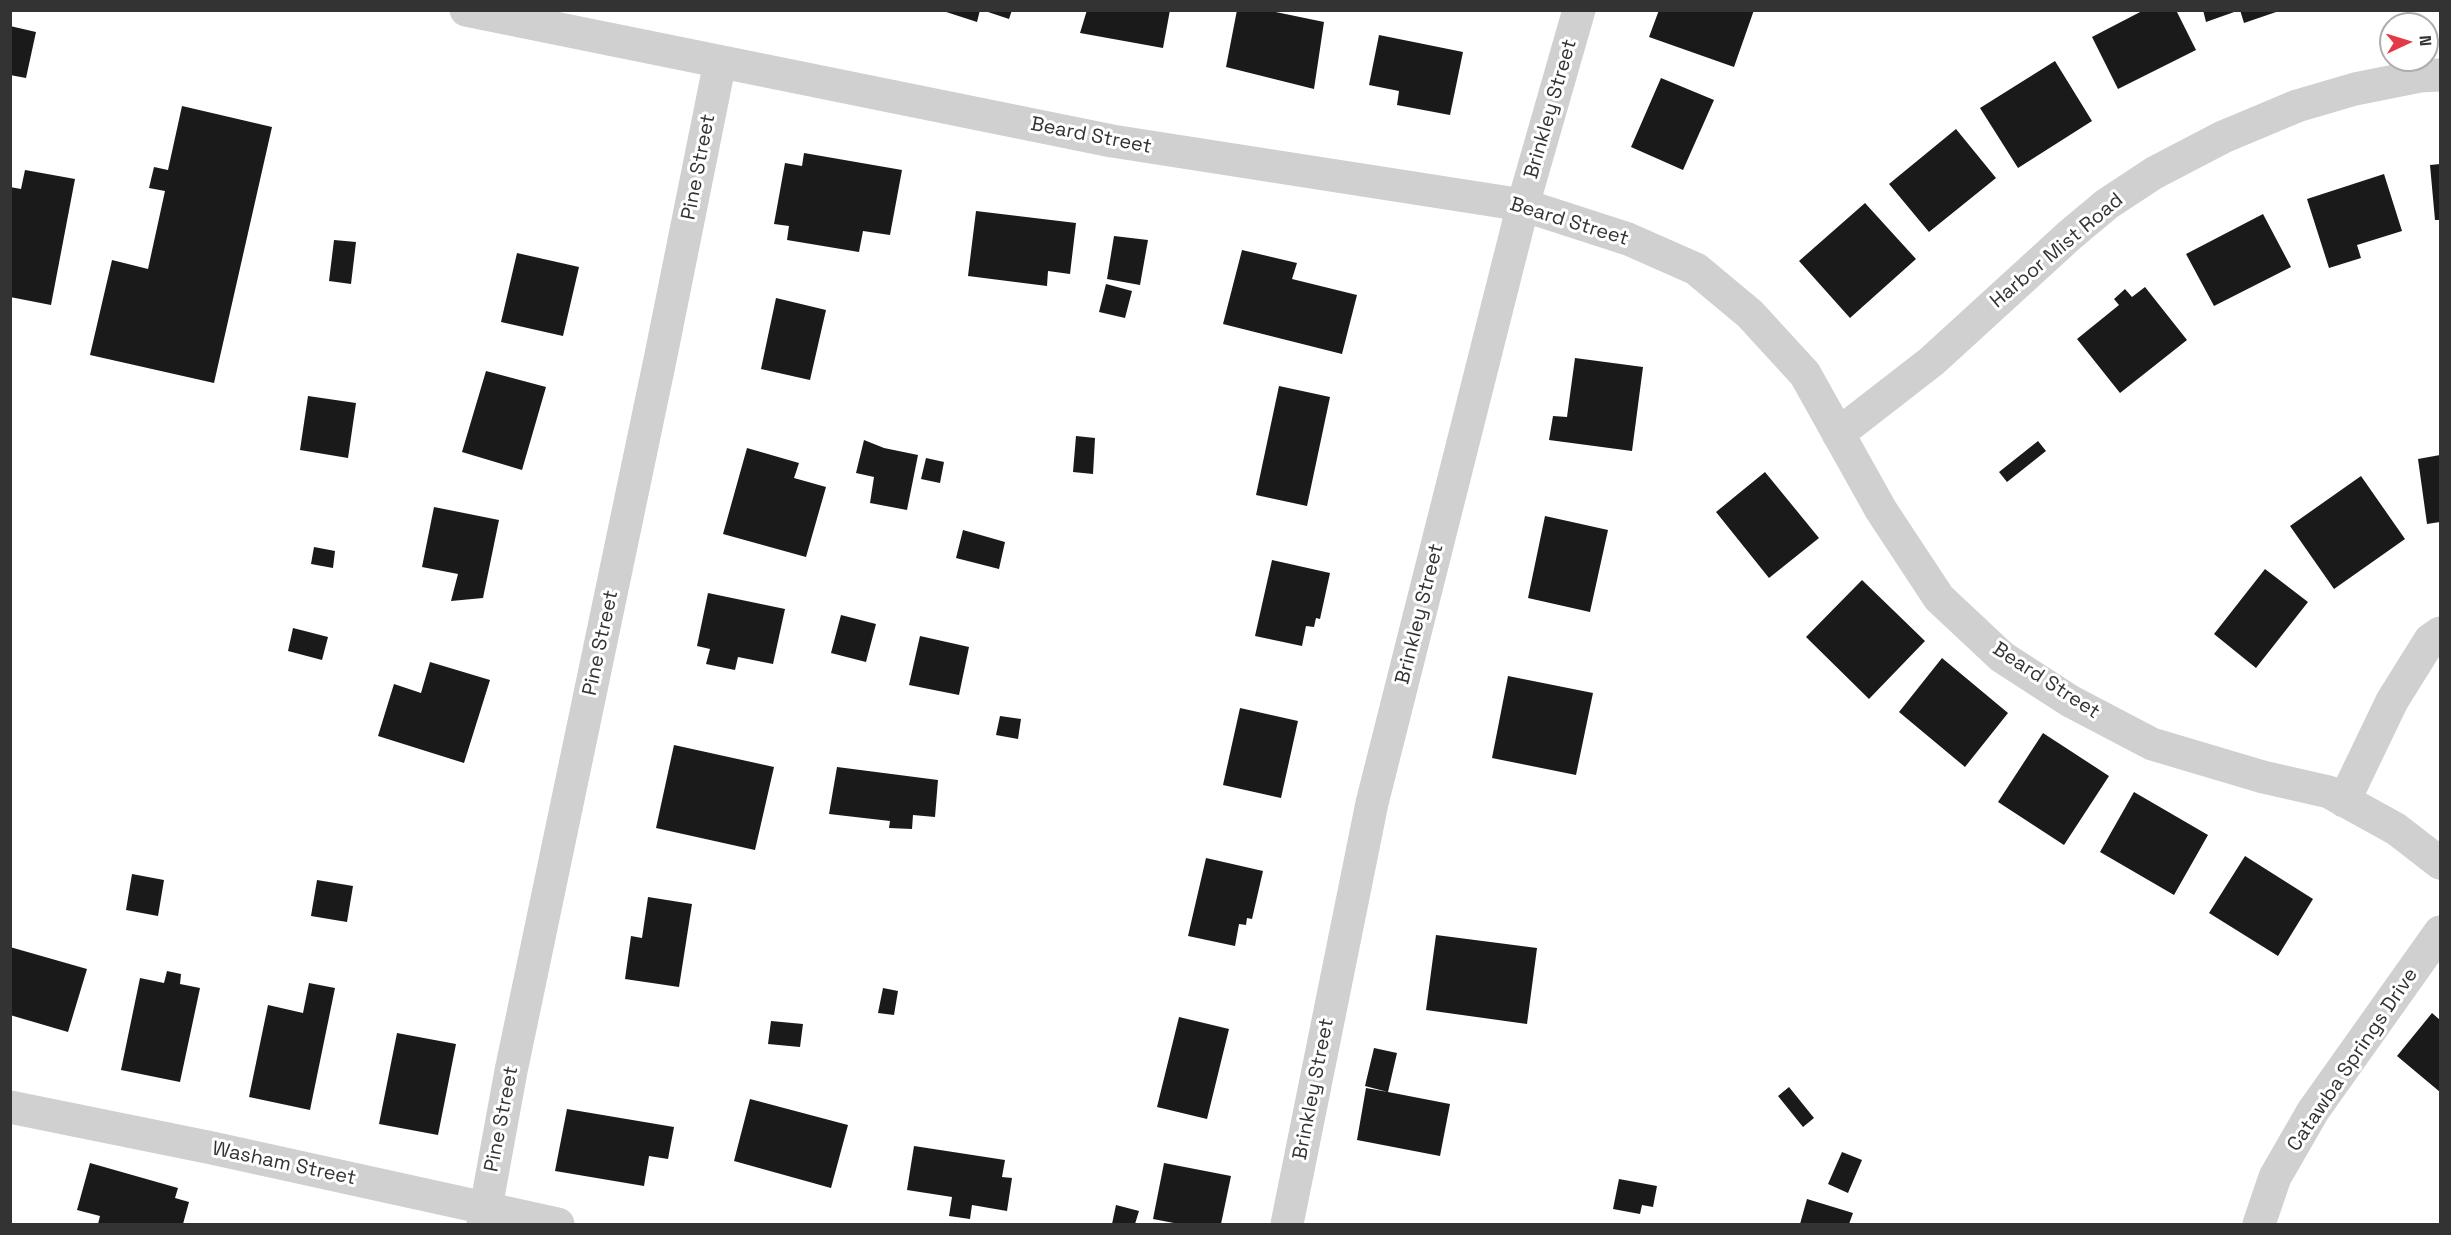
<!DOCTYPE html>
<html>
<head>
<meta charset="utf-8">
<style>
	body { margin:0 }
	#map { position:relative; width:2451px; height:1235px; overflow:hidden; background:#fff; font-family:"Space Grotesk",sans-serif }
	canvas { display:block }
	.frame { position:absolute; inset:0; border:12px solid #333; pointer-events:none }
	.north { position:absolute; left:2379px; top:12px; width:60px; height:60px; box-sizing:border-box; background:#fff; border:2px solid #adadad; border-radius:50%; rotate:86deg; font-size:16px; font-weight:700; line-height:24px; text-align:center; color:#333 }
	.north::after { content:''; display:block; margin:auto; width:21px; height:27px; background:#e63946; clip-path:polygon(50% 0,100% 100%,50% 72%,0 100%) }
</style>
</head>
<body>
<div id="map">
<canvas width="2451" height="1235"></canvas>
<div class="frame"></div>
<div class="north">N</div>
</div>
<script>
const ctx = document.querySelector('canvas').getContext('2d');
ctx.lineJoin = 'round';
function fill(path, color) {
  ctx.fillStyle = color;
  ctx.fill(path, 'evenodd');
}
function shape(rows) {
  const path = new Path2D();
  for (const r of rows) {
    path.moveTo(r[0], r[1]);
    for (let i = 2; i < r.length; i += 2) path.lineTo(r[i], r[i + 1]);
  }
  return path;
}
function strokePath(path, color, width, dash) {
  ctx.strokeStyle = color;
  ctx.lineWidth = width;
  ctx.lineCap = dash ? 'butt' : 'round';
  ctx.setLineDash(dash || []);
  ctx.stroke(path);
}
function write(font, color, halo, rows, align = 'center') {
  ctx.font = font + ' "Space Grotesk",sans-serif';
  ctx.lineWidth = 6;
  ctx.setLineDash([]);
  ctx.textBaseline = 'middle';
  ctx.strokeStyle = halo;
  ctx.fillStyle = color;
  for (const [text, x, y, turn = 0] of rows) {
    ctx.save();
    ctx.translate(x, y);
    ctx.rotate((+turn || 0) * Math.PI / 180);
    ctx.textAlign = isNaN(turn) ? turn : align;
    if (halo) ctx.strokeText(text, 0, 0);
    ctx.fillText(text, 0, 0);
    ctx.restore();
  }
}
fill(shape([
	[940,10,980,10,977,22],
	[982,10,1012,10,1009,19],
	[1087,10,1170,10,1163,48,1080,33],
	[1237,10,1266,10,1324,22,1314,89,1226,67],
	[1659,10,1754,10,1734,67,1649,37],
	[2144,10,2176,10,2196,50,2118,89,2092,37],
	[2203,10,2237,10,2237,11,2206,22],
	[2240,10,2279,10,2279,11,2244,23],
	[10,26,36,32,26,78,10,75],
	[1379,35,1463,52,1450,115,1397,105,1399,91,1369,85],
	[2055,61,2092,121,2018,168,1980,108],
	[1661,78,1714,100,1683,170,1631,147],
	[182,106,272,127,214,383,90,355,112,260,148,269,165,191,149,188,154,167,168,170],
	[1956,129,1996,178,1929,232,1889,184],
	[804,153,902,170,890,235,863,231,859,252,787,240,789,226,774,224,785,163,802,166],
	[2440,164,2440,220,2435,220,2430,165],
	[25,170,75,179,51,305,10,297,10,187,21,189],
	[2384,174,2402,231,2357,245,2361,258,2329,268,2307,199],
	[1865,203,1916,259,1850,318,1799,261],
	[976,211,1076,223,1070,274,1048,271,1047,286,968,276],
	[2263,214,2291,267,2214,306,2186,254],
	[1114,236,1148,240,1140,285,1107,279],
	[334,240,356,242,351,284,329,281],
	[1242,250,1297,263,1292,279,1357,295,1342,354,1223,324],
	[517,253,579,267,563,336,501,322],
	[1106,284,1132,291,1125,318,1099,312],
	[2145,287,2187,340,2120,393,2077,339,2119,305,2114,299,2125,289,2132,297],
	[776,298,826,310,810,380,761,369],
	[1575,358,1643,367,1632,451,1549,440,1553,416,1567,417],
	[486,371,546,387,522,470,462,452],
	[1279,386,1330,397,1307,506,1256,495],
	[308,396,356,403,348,458,300,450],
	[1076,436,1095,438,1093,474,1073,472],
	[864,440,884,448,918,455,907,510,870,503,874,477,856,473],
	[2038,441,2046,451,2007,482,1999,472],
	[747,448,799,463,794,478,826,487,806,557,723,534],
	[2440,455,2440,522,2427,524,2418,459],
	[926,458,944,462,940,483,921,479],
	[1765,472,1819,538,1769,578,1716,512],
	[2361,476,2405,539,2334,589,2290,526],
	[434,507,499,520,483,598,451,601,458,574,422,567],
	[1545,516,1608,530,1590,612,1528,598],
	[963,530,1005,542,999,569,956,558],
	[314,547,335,551,333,568,311,564],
	[1272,560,1330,573,1320,619,1316,618,1314,627,1306,626,1302,646,1255,636],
	[2265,569,2308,602,2256,668,2214,634],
	[1862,580,1925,641,1869,699,1806,637],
	[708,593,785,609,773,664,738,657,735,670,706,664,710,649,697,646],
	[841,615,876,624,866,662,831,653],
	[293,628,328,637,322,660,288,651],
	[920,636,969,647,959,695,909,685],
	[1942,658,2008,713,1965,767,1899,712],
	[430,662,490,680,464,763,378,736,394,684,421,693],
	[1508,676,1593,693,1576,775,1492,758],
	[1240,708,1298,721,1281,798,1223,785],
	[1000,716,1021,719,1018,739,996,735],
	[2043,733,2109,776,2064,845,1998,802],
	[674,745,774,767,755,850,656,828],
	[837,767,938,780,935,817,913,815,912,829,889,828,890,821,829,814],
	[2134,792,2208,835,2174,895,2100,852],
	[2245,856,2313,899,2278,956,2209,913],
	[1206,858,1263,871,1252,919,1247,918,1246,925,1239,924,1235,946,1188,936],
	[132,874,164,880,158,916,126,910],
	[317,880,353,886,347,922,311,916],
	[648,897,692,904,679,987,625,979,631,936,642,938],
	[1436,935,1537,948,1527,1024,1426,1010],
	[10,947,87,969,68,1032,10,1015],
	[167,971,181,974,180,984,200,988,180,1082,121,1070,140,978,164,983],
	[309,983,335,988,310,1110,249,1097,268,1005,303,1013],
	[883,988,898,991,894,1015,878,1013],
	[2432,1013,2440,1020,2440,1092,2397,1056],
	[1179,1017,1229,1029,1207,1119,1157,1107],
	[771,1021,803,1024,800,1047,768,1044],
	[397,1033,456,1044,438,1135,379,1124],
	[1374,1048,1397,1053,1388,1092,1450,1104,1440,1156,1357,1140,1366,1088,1388,1092,1365,1086],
	[1789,1087,1814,1118,1803,1127,1778,1096],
	[750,1099,848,1125,831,1188,734,1161],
	[567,1109,674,1127,668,1159,649,1156,644,1186,555,1171],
	[914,1146,1005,1160,1002,1177,1012,1178,1007,1211,972,1205,970,1219,949,1216,952,1197,907,1190],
	[1842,1152,1862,1160,1848,1193,1828,1184],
	[90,1163,178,1188,175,1198,189,1202,183,1224,98,1224,100,1216,77,1210],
	[1164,1163,1231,1176,1221,1224,1179,1224,1153,1219],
	[1619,1179,1657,1186,1653,1207,1642,1205,1640,1214,1613,1209],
	[1807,1199,1853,1213,1849,1224,1800,1224],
	[1116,1205,1139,1211,1135,1224,1112,1224]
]), '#1a1a1a');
strokePath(shape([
	[466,10,1112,141,1523,205,1628,239,1696,269,1750,314,1805,374,1881,510,1939,598,2002,657,2070,701,2152,744,2263,777,2329,792,2396,829,2440,863],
	[1838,434,1932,361,2071,234,2107,204,2154,173,2223,137,2297,106,2355,89,2420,76,2440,75],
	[2344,801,2392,701,2430,640,2440,633],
	[10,1107,212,1148,558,1224],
	[483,1224,511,1071,661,355,720,62],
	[1287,1224,1372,803,1523,205,1579,10],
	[2259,1224,2275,1177,2313,1111,2440,932]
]), '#d0d0d0', 33);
write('20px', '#333', '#fff', [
	["Brinkley Street",1551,109,-74],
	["Beard Street",1091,136,11],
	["Pine Street",699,167,-79],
	["Beard Street",1569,222,17],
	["Harbor Mist Road",2057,251,-40],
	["Brinkley Street",1420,614,-76],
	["Pine Street",601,643,-78],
	["Beard Street",2046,681,33],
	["Catawba Springs Drive",2353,1060,-56],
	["Brinkley Street",1314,1089,-79],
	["Pine Street",502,1119,-79],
	["Washam Street",284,1164,12]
]);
</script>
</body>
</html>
